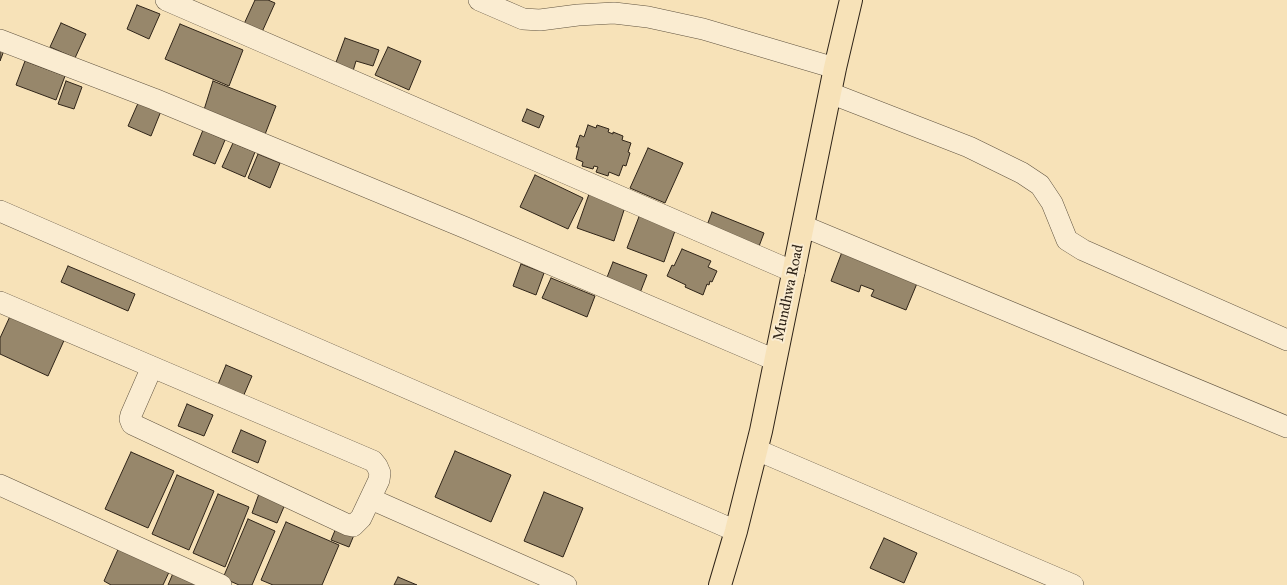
<!DOCTYPE html>
<html>
<head>
<meta charset="utf-8">
<style>
	body { margin:0 }
	canvas { display:block; background:#f7e2b8 }
</style>
</head>
<body>
<canvas width="1287" height="585"></canvas>
<script>
const ctx = document.querySelector('canvas').getContext('2d');
ctx.lineJoin = 'round';
function fill(path, color) {
  ctx.fillStyle = color;
  ctx.fill(path, 'evenodd');
}
function shape(rows) {
  const path = new Path2D();
  for (const r of rows) {
    path.moveTo(r[0], r[1]);
    for (let i = 2; i < r.length; i += 2) path.lineTo(r[i], r[i + 1]);
  }
  return path;
}
function strokePath(path, color, width, dash) {
  ctx.strokeStyle = color;
  ctx.lineWidth = width;
  ctx.lineCap = dash ? 'butt' : 'round';
  ctx.setLineDash(dash || []);
  ctx.stroke(path);
}
function write(font, color, halo, rows, align = 'center') {
  ctx.font = font + ' "IM FELL Great Primer",serif';
  ctx.lineWidth = 4;
  ctx.setLineDash([]);
  ctx.textBaseline = 'middle';
  ctx.strokeStyle = halo;
  ctx.fillStyle = color;
  for (const [text, x, y, turn = 0] of rows) {
    ctx.save();
    ctx.translate(x, y);
    ctx.rotate((+turn || 0) * Math.PI / 180);
    ctx.textAlign = isNaN(turn) ? turn : align;
    if (halo) ctx.strokeText(text, 0, 0);
    ctx.fillText(text, 0, 0);
    ctx.restore();
  }
}
const building = shape([
	[255,0,268,0,275,3,262,32,244,24,255,0],
	[137,5,160,14,149,39,127,29,137,5],
	[61,23,86,34,75,58,50,47,61,23],
	[180,24,243,50,229,86,165,59,180,24],
	[345,38,379,50,373,66,356,61,353,71,335,65,345,38],
	[0,46,5,48,0,61,0,46],
	[388,47,421,61,409,90,375,75,388,47],
	[25,61,65,76,56,100,16,85,25,61],
	[66,81,82,87,74,109,58,104,66,81],
	[213,81,276,106,264,137,203,113,213,81],
	[139,101,161,111,151,136,128,126,139,101],
	[527,109,544,116,539,128,522,121,527,109],
	[588,125,596,128,597,125,609,129,608,132,613,134,613,132,623,136,622,140,631,143,628,152,630,153,626,166,623,165,619,176,609,172,608,176,596,172,598,167,594,166,593,169,582,166,583,162,576,159,579,147,576,147,580,135,584,137,588,125],
	[203,130,225,140,215,164,193,155,203,130],
	[233,143,255,152,245,177,222,167,233,143],
	[648,148,683,163,665,203,630,188,648,148],
	[258,154,280,163,270,188,248,178,258,154],
	[535,175,583,198,568,229,520,207,535,175],
	[589,194,625,207,614,241,577,228,589,194],
	[712,212,764,233,758,249,706,228,712,212],
	[640,214,676,228,664,262,627,248,640,214],
	[682,249,711,261,708,267,717,271,712,282,710,281,709,285,707,284,703,295,685,287,686,285,667,276,672,265,674,266,682,249],
	[842,252,918,281,906,310,871,296,874,290,861,285,859,292,831,281,842,252],
	[613,262,647,275,638,298,604,285,613,262],
	[521,264,544,273,536,295,513,286,521,264],
	[68,266,135,294,128,311,61,282,68,266],
	[551,278,595,296,587,317,542,298,551,278],
	[12,312,66,336,48,376,0,354,0,338,12,312],
	[226,365,252,376,243,397,217,387,226,365],
	[187,404,213,415,204,436,178,426,187,404],
	[241,430,266,441,258,463,232,452,241,430],
	[455,451,511,475,491,522,435,497,455,451],
	[131,452,174,471,148,528,105,509,131,452],
	[177,475,214,491,189,550,152,534,177,475],
	[260,491,286,502,277,523,252,513,260,491],
	[544,492,583,508,563,557,524,541,544,492],
	[218,494,249,507,225,567,193,553,218,494],
	[248,519,275,531,252,585,239,585,223,578,248,519],
	[286,522,339,545,322,585,273,585,261,580,286,522],
	[336,528,354,535,349,547,331,540,336,528],
	[884,538,917,553,904,583,870,568,884,538],
	[120,545,170,570,163,585,111,585,104,581,120,545],
	[174,571,205,585,168,585,174,571],
	[398,577,417,585,394,585,398,577]
]);
fill(building, '#97876b');
strokePath(building, '#2f2418', 1);
const minor = shape([
	[166,0,794,272],
	[479,0,523,19,540,20,578,15,614,13,648,17,703,29,835,68],
	[0,40,154,99,466,228,775,360],
	[830,93,969,147,1022,173,1040,185,1052,203,1067,240,1083,250,1287,340],
	[0,211,736,531],
	[803,226,1287,427],
	[0,302,373,461,377,466,380,473,379,480,361,518,353,526,348,525,132,424,130,419,131,415,152,367],
	[757,450,1073,585],
	[0,485,221,585],
	[371,499,566,585]
]);
const major = shape([
	[720,585,736,531,761,431,835,68,851,0]
]);
strokePath(minor, '#615440', 22);
strokePath(major, '#2f2418', 24);
strokePath(minor, '#faecd1', 21);
strokePath(major, '#f7e2b8', 22);
write('15px', '#2f2418', '#faecd1', [
	["Mundhwa Road",789,293,-78]
]);
</script>
</body>
</html>
